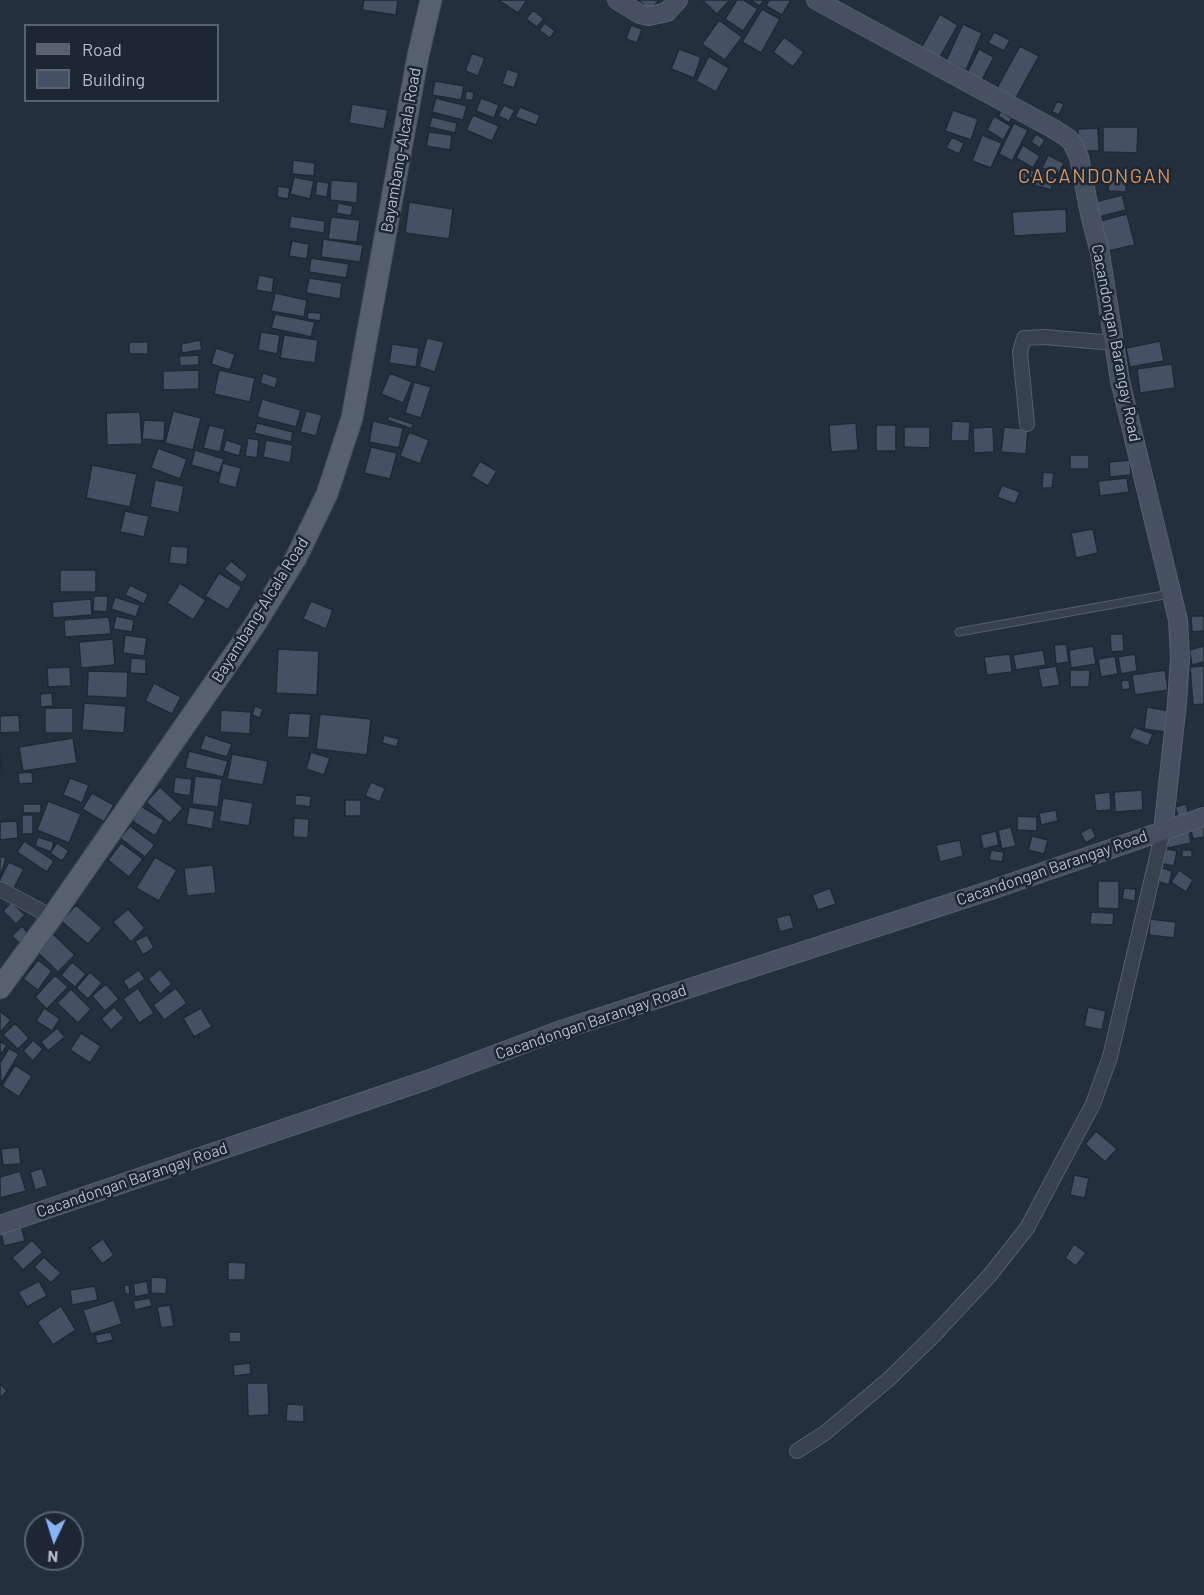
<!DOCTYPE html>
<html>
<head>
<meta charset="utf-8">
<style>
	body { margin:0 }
	#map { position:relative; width:1204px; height:1595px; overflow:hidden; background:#242f3e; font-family:Barlow,sans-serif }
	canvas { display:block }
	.legend { position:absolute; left:24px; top:24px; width:195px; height:78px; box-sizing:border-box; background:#1d2633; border:2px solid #59626f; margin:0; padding:8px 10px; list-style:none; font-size:18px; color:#b4bcc9 }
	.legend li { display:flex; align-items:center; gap:12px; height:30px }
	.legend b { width:30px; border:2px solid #59626f }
	.north { position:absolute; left:24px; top:1511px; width:60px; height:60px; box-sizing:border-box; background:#1d2633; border:2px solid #59626f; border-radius:50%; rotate:184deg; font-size:16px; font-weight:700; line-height:24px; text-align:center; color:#b4bcc9 }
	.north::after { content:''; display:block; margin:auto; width:21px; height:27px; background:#8ab4f8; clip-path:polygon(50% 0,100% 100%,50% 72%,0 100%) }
</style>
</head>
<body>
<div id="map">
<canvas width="1204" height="1595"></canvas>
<ul class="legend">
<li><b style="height:8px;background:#56606e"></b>Road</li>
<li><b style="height:16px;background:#455162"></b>Building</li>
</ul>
<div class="north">N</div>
</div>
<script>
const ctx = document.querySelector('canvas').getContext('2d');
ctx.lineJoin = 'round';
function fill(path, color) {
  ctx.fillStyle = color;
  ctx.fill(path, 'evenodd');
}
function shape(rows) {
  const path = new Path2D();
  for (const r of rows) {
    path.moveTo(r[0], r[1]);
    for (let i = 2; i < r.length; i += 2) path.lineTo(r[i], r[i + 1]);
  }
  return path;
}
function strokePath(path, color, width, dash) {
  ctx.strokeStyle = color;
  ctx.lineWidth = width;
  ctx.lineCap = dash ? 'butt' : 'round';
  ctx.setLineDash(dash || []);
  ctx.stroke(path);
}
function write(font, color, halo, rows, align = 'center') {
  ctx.font = font + ' Barlow,sans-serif';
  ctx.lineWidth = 5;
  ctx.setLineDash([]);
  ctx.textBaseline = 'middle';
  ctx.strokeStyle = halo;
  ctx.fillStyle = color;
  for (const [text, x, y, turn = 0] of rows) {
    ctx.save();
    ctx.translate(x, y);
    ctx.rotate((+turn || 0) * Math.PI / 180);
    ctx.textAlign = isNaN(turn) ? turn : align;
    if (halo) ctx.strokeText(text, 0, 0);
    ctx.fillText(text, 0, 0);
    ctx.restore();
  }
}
const building = shape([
	[364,0,398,0,396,15,362,10,364,0],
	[498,0,527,0,518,13,498,0],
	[638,0,659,0,650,10,638,0],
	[702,0,730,0,717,14,702,0],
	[737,0,744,0,758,9,743,31,725,19,737,0],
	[750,0,764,0,760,6,750,0],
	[769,0,791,0,782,15,766,6,769,0],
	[762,9,780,19,761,53,742,42,762,9],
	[533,10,544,19,537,27,526,19,533,10],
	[940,14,958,25,937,62,919,52,940,14],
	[719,20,742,37,725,60,702,44,719,20],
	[545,23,555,31,550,38,539,30,545,23],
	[963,24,982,33,966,70,946,61,963,24],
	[631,25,642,29,637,43,626,39,631,25],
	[994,32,1010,40,1004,51,988,43,994,32],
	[784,37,804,52,793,67,773,52,784,37],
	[1020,46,1039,56,1012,105,993,95,1020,46],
	[679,49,701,57,694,78,671,69,679,49],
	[979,49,994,57,981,82,966,75,979,49],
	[472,53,485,58,478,76,465,71,472,53],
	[709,56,729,68,716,92,696,81,709,56],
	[507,69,519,73,514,88,502,84,507,69],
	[435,81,464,86,461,100,432,95,435,81],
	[466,91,474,92,473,100,465,100,466,91],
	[436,98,467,106,463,120,432,112,436,98],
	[481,98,499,105,494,118,476,111,481,98],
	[1057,101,1064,104,1059,115,1052,112,1057,101],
	[352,104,388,110,384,129,349,123,352,104],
	[504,105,515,110,509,121,498,116,504,105],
	[520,107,540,115,536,125,515,117,520,107],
	[953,110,978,119,971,140,945,131,953,110],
	[1001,111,1012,118,1009,123,998,116,1001,111],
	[473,115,499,126,492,141,466,130,473,115],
	[994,116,1011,126,1003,140,987,130,994,116],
	[432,117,457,123,455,133,429,127,432,117],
	[1014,123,1028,130,1012,161,999,154,1014,123],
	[1103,127,1138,127,1137,153,1103,152,1103,127],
	[1098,128,1099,151,1078,151,1078,129,1098,128],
	[429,132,452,135,450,150,426,146,429,132],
	[1036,134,1045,140,1040,148,1031,142,1036,134],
	[982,135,1002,143,991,168,972,161,982,135],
	[952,137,964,143,959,154,946,148,952,137],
	[1023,145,1040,156,1033,168,1016,158,1023,145],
	[1048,155,1064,163,1058,175,1042,168,1048,155],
	[293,160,315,163,314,176,292,174,293,160],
	[1024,168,1055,177,1051,190,1020,181,1024,168],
	[1109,176,1126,177,1126,192,1108,191,1109,176],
	[294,177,314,181,310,199,290,194,294,177],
	[331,180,358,182,357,203,330,200,331,180],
	[317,181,329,183,327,197,315,195,317,181],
	[278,186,290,188,288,199,277,197,278,186],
	[1122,195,1126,210,1099,217,1095,202,1122,195],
	[409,202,453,209,449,239,405,233,409,202],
	[338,203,353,206,351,216,336,213,338,203],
	[1066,209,1067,233,1014,236,1012,212,1066,209],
	[1127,214,1135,245,1104,252,1096,222,1127,214],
	[291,216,325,221,324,233,289,228,291,216],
	[331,217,360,220,357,242,328,239,331,217],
	[323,239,363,245,360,262,321,257,323,239],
	[292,241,309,244,307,259,289,256,292,241],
	[311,258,349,264,346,278,309,272,311,258],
	[259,275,274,278,272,293,256,290,259,275],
	[309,278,342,283,340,299,306,293,309,278],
	[275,293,307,300,304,317,271,311,275,293],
	[308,312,321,313,320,321,307,319,308,312],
	[275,314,315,322,311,337,271,328,275,314],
	[261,332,280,335,277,354,258,350,261,332],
	[284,335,318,340,315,363,280,358,284,335],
	[427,338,444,342,435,372,419,367,427,338],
	[200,340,202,350,182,353,181,344,200,340],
	[1160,341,1164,361,1130,367,1126,348,1160,341],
	[129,342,148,342,148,354,129,354,129,342],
	[392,344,419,348,416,367,389,363,392,344],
	[216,348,235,354,230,370,211,364,216,348],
	[199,355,199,365,180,366,179,356,199,355],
	[1172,364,1175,388,1140,393,1137,369,1172,364],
	[199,370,199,389,163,390,163,371,199,370],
	[219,370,255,378,250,402,214,394,219,370],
	[263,373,278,378,275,388,260,383,263,373],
	[390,373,412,382,403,403,381,394,390,373],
	[414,382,431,387,421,418,405,413,414,382],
	[262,399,301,410,296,427,257,417,262,399],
	[173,411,201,418,193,450,165,443,173,411],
	[306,411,322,415,316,436,300,432,306,411],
	[140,412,142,444,107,445,106,413,140,412],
	[389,416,413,424,412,429,387,420,389,416],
	[144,420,165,421,164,441,142,439,144,420],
	[373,421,403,428,399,448,369,442,373,421],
	[952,421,970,422,969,441,951,441,952,421],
	[257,423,293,432,291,442,254,433,257,423],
	[856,423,858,450,831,452,829,425,856,423],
	[209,425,225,429,220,452,203,448,209,425],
	[876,425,896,425,896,451,876,451,876,425],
	[904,427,930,427,930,448,904,447,904,427],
	[993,427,994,452,974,453,973,428,993,427],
	[1004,427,1028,429,1026,454,1001,452,1004,427],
	[409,432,429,440,420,464,400,456,409,432],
	[248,438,259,440,257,458,245,456,248,438],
	[226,440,242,445,239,456,223,451,226,440],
	[266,440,293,445,290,463,263,457,266,440],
	[371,447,397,453,390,479,364,473,371,447],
	[158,448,187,459,180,479,151,468,158,448],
	[195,450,224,459,219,473,191,465,195,450],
	[1070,455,1089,455,1089,469,1070,469,1070,455],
	[1130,460,1131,475,1110,477,1109,462,1130,460],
	[480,461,497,471,488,486,471,476,480,461],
	[223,463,241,468,236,488,218,483,223,463],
	[92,465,137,474,130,507,86,498,92,465],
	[1043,472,1054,473,1052,488,1042,488,1043,472],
	[1127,478,1129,492,1100,496,1098,481,1127,478],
	[155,480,184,486,179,513,150,507,155,480],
	[1002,485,1020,492,1015,504,997,497,1002,485],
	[125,511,149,516,144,537,120,532,125,511],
	[1093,529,1098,553,1076,558,1071,533,1093,529],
	[171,546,188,547,187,565,169,563,171,546],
	[231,561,248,575,242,583,224,569,231,561],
	[60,570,96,570,96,592,60,592,60,570],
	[219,573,242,587,228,610,205,596,219,573],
	[180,583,206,600,193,620,167,603,180,583],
	[130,585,148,594,144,604,125,595,130,585],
	[94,596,108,596,107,612,93,611,94,596],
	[115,597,140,605,136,617,111,609,115,597],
	[91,599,92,615,53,618,52,602,91,599],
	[311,601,333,610,326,629,303,619,311,601],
	[116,616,134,620,132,632,113,629,116,616],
	[1191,616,1204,616,1204,631,1192,632,1191,616],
	[109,617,111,634,65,637,64,620,109,617],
	[1110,634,1123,634,1124,651,1111,652,1110,634],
	[125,635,147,638,144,656,123,653,125,635],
	[113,639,115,665,81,668,79,642,113,639],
	[1066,644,1069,662,1056,664,1054,645,1066,644],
	[1093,646,1096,664,1071,668,1069,650,1093,646],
	[1204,646,1204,662,1192,665,1189,650,1204,646],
	[278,649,319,651,317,695,276,693,278,649],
	[1043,650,1046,665,1016,670,1013,655,1043,650],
	[1010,654,1012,672,987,675,984,657,1010,654],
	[1135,654,1137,671,1121,674,1118,657,1135,654],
	[1115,656,1118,674,1101,677,1098,659,1115,656],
	[131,658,146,659,146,674,130,673,131,658],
	[1056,666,1060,685,1042,688,1038,669,1056,666],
	[1204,666,1204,704,1193,705,1190,667,1204,666],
	[70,667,71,686,48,687,47,668,70,667],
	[1070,670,1090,670,1089,687,1070,687,1070,670],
	[1165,670,1168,690,1135,695,1132,675,1165,670],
	[88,671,128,672,127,698,87,696,88,671],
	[1129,680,1130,689,1122,690,1121,681,1129,680],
	[154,683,181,697,172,714,145,701,154,683],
	[52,693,53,706,41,707,40,694,52,693],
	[84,703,126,706,124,733,82,730,84,703],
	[255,706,263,709,260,718,252,715,255,706],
	[1147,707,1175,712,1172,733,1144,729,1147,707],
	[45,708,73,708,73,733,45,733,45,708],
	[221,710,251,712,250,734,220,732,221,710],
	[289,713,311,714,309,738,287,737,289,713],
	[320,714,371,719,367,755,316,749,320,714],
	[19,715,20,732,0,733,0,716,19,715],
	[1134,727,1153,734,1148,746,1129,738,1134,727],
	[205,735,232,744,227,757,200,749,205,735],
	[384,735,399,739,397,747,382,743,384,735],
	[73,738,77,763,23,771,19,747,73,738],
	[0,749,2,774,0,774,0,749],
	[189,751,228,761,223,777,185,768,189,751],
	[311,752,330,758,324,775,306,769,311,752],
	[232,754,268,761,263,785,227,779,232,754],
	[32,772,33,783,19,784,18,773,32,772],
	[195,776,222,779,218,807,192,804,195,776],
	[175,777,192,779,190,796,173,793,175,777],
	[70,778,89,785,82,803,63,795,70,778],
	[371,782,385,788,380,802,365,796,371,782],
	[160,787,183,808,170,823,146,802,160,787],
	[1142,790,1143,810,1115,812,1114,792,1142,790],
	[1110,792,1111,810,1096,811,1094,794,1110,792],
	[92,793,114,805,104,822,82,809,92,793],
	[295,795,311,796,310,807,295,805,295,795],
	[223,798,253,803,249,826,219,821,223,798],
	[345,800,361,800,361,816,345,816,345,800],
	[48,801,81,814,69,843,37,830,48,801],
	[23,804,41,804,41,813,23,813,23,804],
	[1186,804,1190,819,1180,822,1175,807,1186,804],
	[141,806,164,820,155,836,132,821,141,806],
	[189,807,215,811,212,829,186,824,189,807],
	[1056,810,1058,821,1041,825,1039,813,1056,810],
	[22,815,33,815,33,834,22,834,22,815],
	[1017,816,1037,817,1037,831,1017,830,1017,816],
	[294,818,309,819,308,838,293,837,294,818],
	[17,821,18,838,0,840,0,822,17,821],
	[130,826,155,845,145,857,120,838,130,826],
	[1188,826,1191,843,1168,848,1165,832,1188,826],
	[1011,827,1016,846,1002,849,998,830,1011,827],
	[1091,827,1096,837,1086,843,1080,833,1091,827],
	[1204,827,1204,837,1193,839,1191,830,1204,827],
	[996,831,999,845,983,849,980,835,996,831],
	[1032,836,1048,840,1044,854,1028,850,1032,836],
	[38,837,54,842,51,852,35,846,38,837],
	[960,840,963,856,940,862,936,845,960,840],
	[24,841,54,861,47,872,17,852,24,841],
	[57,843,69,851,62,861,50,853,57,843],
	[121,843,143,859,129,877,108,860,121,843],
	[1162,848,1177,851,1174,866,1159,863,1162,848],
	[991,850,1004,852,1002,862,989,860,991,850],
	[1182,850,1192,850,1192,857,1182,857,1182,850],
	[0,856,6,858,1,875,0,875,0,856],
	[155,857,177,870,159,901,136,888,155,857],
	[9,862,24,869,13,890,0,884,0,879,9,862],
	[213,865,216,893,187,896,184,868,213,865],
	[1159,867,1172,871,1169,885,1156,881,1159,867],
	[1179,870,1193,880,1186,892,1171,882,1179,870],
	[1098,881,1119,881,1119,909,1098,908,1098,881],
	[830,888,836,904,818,910,812,895,830,888],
	[1124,888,1136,889,1135,901,1122,899,1124,888],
	[11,902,25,915,16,924,3,911,11,902],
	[76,905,102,928,88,944,61,921,76,905],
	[128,909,145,928,131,942,113,922,128,909],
	[1091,912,1114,913,1113,925,1090,924,1091,912],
	[790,914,794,928,780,932,776,918,790,914],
	[1150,919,1176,922,1174,938,1149,935,1150,919],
	[22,926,31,936,21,945,12,936,22,926],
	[49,930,75,955,58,972,33,948,49,930],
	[147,935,154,948,143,955,135,941,147,935],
	[38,960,52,971,38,990,23,979,38,960],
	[72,962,86,974,75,987,61,975,72,962],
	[160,969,172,984,160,994,148,979,160,969],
	[139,970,145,979,129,990,123,981,139,970],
	[90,972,102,983,88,999,76,988,90,972],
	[55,975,68,987,47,1009,35,997,55,975],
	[106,984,119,999,105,1011,92,996,106,984],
	[138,988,154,1013,139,1023,123,999,138,988],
	[176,988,187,1003,164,1020,153,1005,176,988],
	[71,989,91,1009,78,1023,57,1003,71,989],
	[114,1007,124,1018,111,1030,101,1019,114,1007],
	[1088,1007,1106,1011,1102,1030,1084,1026,1088,1007],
	[44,1008,60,1019,52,1031,36,1021,44,1008],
	[201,1008,212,1027,194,1037,183,1018,201,1008],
	[0,1011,11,1020,0,1033,0,1011],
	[15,1023,29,1038,18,1049,3,1035,15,1023],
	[57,1028,65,1037,48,1051,41,1042,57,1028],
	[81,1033,101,1046,90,1063,70,1050,81,1033],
	[33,1040,43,1049,33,1061,23,1051,33,1040],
	[0,1041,7,1046,0,1055,0,1041],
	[9,1048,19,1054,1,1084,0,1063,9,1048],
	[15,1065,32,1076,19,1097,2,1086,15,1065],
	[1096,1131,1117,1149,1105,1162,1085,1144,1096,1131],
	[19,1147,21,1164,3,1165,1,1149,19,1147],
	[42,1168,48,1186,35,1190,30,1172,42,1168],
	[20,1171,26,1191,0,1198,0,1177,20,1171],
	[1074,1175,1089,1178,1085,1198,1070,1195,1074,1175],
	[21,1225,25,1241,4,1246,0,1229,21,1225],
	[103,1239,114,1255,102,1264,90,1248,103,1239],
	[32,1240,43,1252,23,1270,12,1258,32,1240],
	[1074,1244,1086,1253,1076,1266,1065,1258,1074,1244],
	[44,1257,61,1273,51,1283,34,1267,44,1257],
	[228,1262,246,1263,245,1280,228,1280,228,1262],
	[151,1277,167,1278,166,1294,151,1293,151,1277],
	[39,1281,47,1296,27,1307,18,1292,39,1281],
	[147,1281,149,1294,135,1297,133,1284,147,1281],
	[124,1285,129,1285,130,1294,125,1294,124,1285],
	[95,1286,98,1300,72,1305,70,1290,95,1286],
	[150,1298,152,1306,135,1310,133,1301,150,1298],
	[114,1300,122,1324,91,1334,83,1310,114,1300],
	[170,1305,174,1326,161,1328,157,1307,170,1305],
	[61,1306,76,1330,53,1345,37,1322,61,1306],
	[111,1332,113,1340,97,1344,95,1335,111,1332],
	[229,1332,241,1332,241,1342,229,1342,229,1332],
	[250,1363,251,1374,234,1376,233,1365,250,1363],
	[0,1383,7,1391,0,1398,0,1383],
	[247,1383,268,1383,269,1415,248,1416,247,1383],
	[287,1404,304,1405,304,1422,286,1421,287,1404]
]);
fill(building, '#455162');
strokePath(building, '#1f2835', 1.5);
const lane = shape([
	[959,632,1170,594]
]);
const street = shape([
	[1027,424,1020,352,1024,338,1044,337,1114,343],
	[0,889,52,917],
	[797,1451,825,1433,889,1379,935,1334,990,1275,1027,1228,1093,1104,1110,1057,1163,831]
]);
const secondary = shape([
	[617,0,640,14,649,16,667,12,678,0],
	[1163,831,1204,817],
	[0,1225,427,1080,558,1031,985,892,1163,831,1177,703,1180,658,1178,620,1120,381,1100,253,1090,214,1079,157,1073,144,1068,138,1052,128,816,0]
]);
const primary = shape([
	[0,988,52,917,254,626,296,558,327,494,352,418,418,56,431,0]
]);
strokePath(lane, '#565f6c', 9);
strokePath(street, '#565f6c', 16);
strokePath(secondary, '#565f6c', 20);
strokePath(primary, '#414a57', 23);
strokePath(lane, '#38414e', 7);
strokePath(street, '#38414e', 14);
strokePath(secondary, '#465061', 18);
strokePath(primary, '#56606e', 21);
write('16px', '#b4bcc9', '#1d2633', [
	["Bayambang-Alcala Road",401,150,-80],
	["Cacandongan Barangay Road",1116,343,79],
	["Bayambang-Alcala Road",260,610,-58],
	["Cacandongan Barangay Road",1052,868,-19],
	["Cacandongan Barangay Road",591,1022,-19],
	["Cacandongan Barangay Road",132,1180,-19]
]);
ctx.letterSpacing = '1.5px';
write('20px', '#d59563', '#1d2633', [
	["CACANDONGAN",1095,176]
]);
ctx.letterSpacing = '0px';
</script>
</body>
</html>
